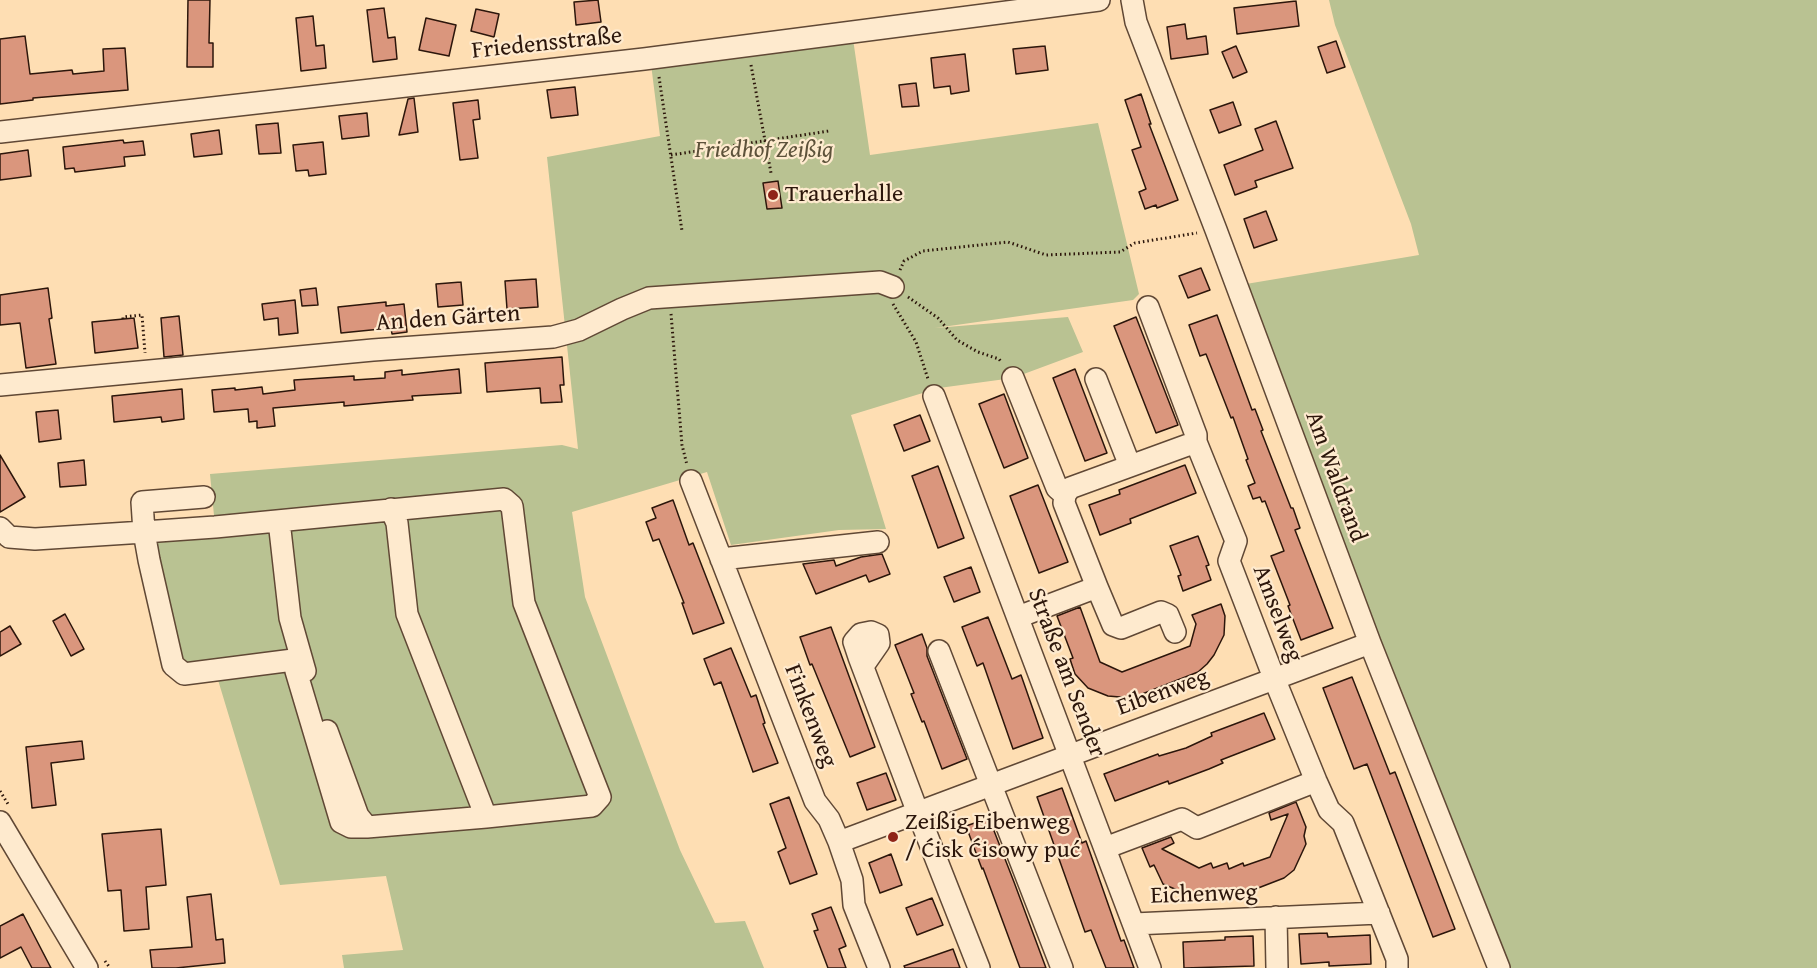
<!DOCTYPE html>
<html>
<head>
<meta charset="utf-8">
<style>
	body { margin:0 }
	canvas { display:block; background:#fedeb3 }
</style>
</head>
<body>
<canvas width="1817" height="968"></canvas>
<script>
const ctx = document.querySelector('canvas').getContext('2d');
ctx.lineJoin = 'round';
function fill(path, color) {
  ctx.fillStyle = color;
  ctx.fill(path, 'evenodd');
}
function shape(rows) {
  const path = new Path2D();
  for (const r of rows) {
    path.moveTo(r[0], r[1]);
    for (let i = 2; i < r.length; i += 2) path.lineTo(r[i], r[i + 1]);
  }
  return path;
}
function strokePath(path, color, width, dash) {
  ctx.strokeStyle = color;
  ctx.lineWidth = width;
  ctx.lineCap = dash ? 'butt' : 'round';
  ctx.setLineDash(dash || []);
  ctx.stroke(path);
}
function write(font, color, halo, rows, align = 'center') {
  ctx.font = font + ' "Gentium Book Plus",serif';
  ctx.lineWidth = 4.5;
  ctx.setLineDash([]);
  ctx.textBaseline = 'middle';
  ctx.strokeStyle = halo;
  ctx.fillStyle = color;
  for (const [text, x, y, turn = 0] of rows) {
    ctx.save();
    ctx.translate(x, y);
    ctx.rotate((+turn || 0) * Math.PI / 180);
    ctx.textAlign = isNaN(turn) ? turn : align;
    if (halo) ctx.strokeText(text, 0, 0);
    ctx.fillText(text, 0, 0);
    ctx.restore();
  }
}
fill(shape([
	[1329,0,1817,0,1817,968,1498,968,1246,284,1419,255,1411,224,1335,25],
	[853,39,870,155,1098,123,1139,294,1133,300,935,328,1068,317,1083,352,1013,378,939,388,851,415,886,529,839,530,731,545,707,472,572,512,585,597,680,850,715,923,745,921,764,968,344,968,342,955,403,950,386,876,280,885,215,670,184,674,144,532,215,526,210,474,562,445,578,449,547,157,660,136,651,64]
]), '#b9c292');
const building = shape([
	[188,0,210,0,209,43,213,43,213,67,187,67,188,0],
	[598,0,601,22,576,25,574,2,598,0],
	[1296,1,1299,26,1237,34,1234,8,1296,1],
	[384,8,388,38,395,37,397,59,373,62,367,10,384,8],
	[476,9,499,14,494,37,471,31,476,9],
	[313,16,316,46,324,45,326,68,301,71,296,18,313,16],
	[426,18,456,25,449,56,419,50,426,18],
	[1185,24,1187,39,1206,36,1208,54,1171,59,1167,27,1185,24],
	[25,36,30,74,72,70,73,74,104,71,103,49,125,48,128,90,33,98,33,100,0,104,0,39,25,36],
	[1336,41,1345,67,1327,73,1318,47,1336,41],
	[1045,46,1048,70,1016,74,1013,49,1045,46],
	[1236,46,1247,72,1233,78,1222,52,1236,46],
	[965,54,969,91,951,94,950,86,934,88,931,58,965,54],
	[916,83,919,106,902,107,899,85,916,83],
	[575,87,578,115,551,118,547,90,575,87],
	[1141,94,1151,124,1149,124,1178,200,1157,208,1156,205,1145,209,1139,192,1146,189,1132,150,1141,147,1125,100,1141,94],
	[414,98,418,132,399,135,408,99,414,98],
	[478,100,480,119,473,120,478,158,460,160,453,103,478,100],
	[1233,102,1241,125,1219,133,1210,110,1233,102],
	[367,113,369,136,342,139,339,116,367,113],
	[1276,121,1293,168,1255,181,1257,187,1235,195,1224,165,1263,150,1255,129,1276,121],
	[278,123,281,153,259,154,256,125,278,123],
	[219,130,222,154,194,157,191,134,219,130],
	[123,140,124,143,143,141,145,155,124,157,125,166,75,172,74,168,65,169,63,147,123,140],
	[323,142,326,174,309,176,308,170,296,171,293,145,323,142],
	[28,150,31,176,0,180,0,154,28,150],
	[778,181,782,208,767,209,763,183,778,181],
	[1266,211,1277,240,1254,248,1244,219,1266,211],
	[1201,268,1210,290,1188,298,1179,276,1201,268],
	[536,279,538,307,507,309,505,281,536,279],
	[461,282,463,305,438,307,436,284,461,282],
	[48,288,52,318,49,319,56,364,26,368,20,323,0,325,0,295,48,288],
	[316,288,318,305,302,306,300,290,316,288],
	[295,300,298,333,279,335,278,318,264,320,262,304,295,300],
	[386,302,386,306,404,304,407,332,392,334,391,328,341,333,338,307,386,302],
	[1217,315,1252,410,1255,409,1263,430,1261,431,1291,508,1293,508,1300,528,1295,530,1333,628,1301,640,1288,606,1290,605,1271,556,1284,551,1265,501,1262,502,1260,497,1253,499,1248,486,1255,483,1246,460,1248,459,1233,417,1231,418,1206,354,1200,356,1189,325,1217,315],
	[179,316,183,355,164,357,161,318,179,316],
	[1136,317,1178,425,1156,433,1114,326,1136,317],
	[134,318,138,348,95,353,92,322,134,318],
	[562,357,564,385,560,385,562,402,541,403,540,388,487,392,485,363,562,357],
	[459,369,461,393,412,396,413,400,388,402,344,406,344,402,273,408,275,426,257,428,257,421,249,422,248,409,214,412,212,390,235,388,235,390,262,387,263,394,295,390,294,380,354,376,354,380,385,378,385,372,402,370,402,375,459,369],
	[1075,369,1107,453,1085,461,1053,378,1075,369],
	[182,389,184,419,162,422,161,417,114,422,112,396,182,389],
	[1004,394,1028,458,1004,468,979,404,1004,394],
	[58,410,61,439,39,442,36,412,58,410],
	[920,415,930,441,904,451,894,425,920,415],
	[0,455,25,497,0,512,0,455],
	[84,460,86,485,60,487,58,463,84,460],
	[1185,465,1196,493,1130,519,1131,523,1100,535,1089,505,1120,494,1119,490,1185,465],
	[938,466,964,538,938,548,912,476,938,466],
	[1038,485,1068,562,1039,573,1010,496,1038,485],
	[673,500,689,545,693,543,724,623,693,634,682,603,684,603,659,539,653,541,646,522,656,518,652,508,673,500],
	[1198,536,1209,565,1206,566,1211,580,1183,591,1178,576,1181,575,1170,546,1198,536],
	[882,554,890,574,869,582,866,575,816,594,803,564,834,560,836,566,861,557,882,554],
	[971,567,980,592,954,602,944,577,971,567],
	[1221,604,1225,616,1224,635,1214,655,1207,664,1198,672,1132,698,1108,696,1088,688,1075,674,1070,659,1073,658,1057,616,1080,607,1100,662,1122,672,1190,646,1196,624,1192,615,1221,604],
	[65,614,84,649,71,656,53,621,65,614],
	[988,617,1012,679,1021,675,1043,738,1013,749,983,663,977,666,962,627,988,617],
	[10,626,21,644,0,656,0,632,10,626],
	[831,627,875,747,850,757,812,664,810,665,800,637,831,627],
	[922,634,927,648,927,656,967,759,942,769,924,721,922,722,911,694,914,693,895,645,922,634],
	[731,648,751,697,756,695,765,723,763,724,778,763,753,772,721,682,714,685,704,659,731,648],
	[1352,677,1390,774,1395,772,1455,929,1433,937,1367,764,1354,769,1323,688,1352,677],
	[1264,713,1275,739,1221,760,1223,763,1209,769,1169,784,1168,781,1115,801,1104,774,1158,754,1159,756,1186,748,1212,736,1211,733,1264,713],
	[82,741,84,759,51,763,56,805,32,808,26,747,82,741],
	[886,773,896,800,867,810,857,783,886,773],
	[1062,788,1082,843,1086,841,1121,941,1124,940,1134,968,1106,968,1091,930,1085,932,1037,797,1062,788],
	[789,797,817,874,790,884,778,852,786,848,770,804,789,797],
	[1296,802,1306,827,1304,836,1306,844,1294,870,1284,878,1253,890,1252,888,1238,893,1236,888,1222,893,1220,889,1211,893,1189,895,1163,884,1154,865,1150,867,1142,848,1171,837,1174,843,1162,849,1199,868,1211,863,1213,868,1227,863,1229,869,1243,863,1244,866,1270,857,1288,814,1271,820,1269,813,1296,802],
	[989,818,1014,882,1046,968,1020,968,983,868,982,869,966,826,989,818],
	[161,829,166,885,146,887,149,929,124,931,121,890,108,891,102,834,161,829],
	[891,854,902,885,880,893,869,863,891,854],
	[211,894,216,940,223,939,225,963,176,968,152,968,150,950,192,947,187,897,211,894],
	[932,898,943,925,917,935,906,908,932,898],
	[831,907,846,946,839,949,846,968,828,968,814,931,818,930,812,914,831,907],
	[23,914,51,968,32,968,21,947,0,958,0,926,23,914],
	[1327,933,1328,937,1370,935,1371,964,1329,966,1329,962,1301,964,1299,934,1327,933],
	[1253,936,1254,966,1184,968,1183,942,1225,940,1225,937,1253,936],
	[953,949,960,968,905,968,904,966,953,949]
]);
fill(building, '#da967d');
strokePath(building, '#2c160b', 1.5);
const minor = shape([
	[1132,0,1136,22,1216,230,1370,643,1499,968],
	[0,132,644,59,1099,0],
	[1148,307,1196,435,1196,442],
	[1013,378,1057,488,1065,495],
	[1096,379,1130,466],
	[0,385,373,350,553,337,579,330,622,309,649,298,880,282,893,287],
	[934,396,1150,968],
	[691,481,815,801,829,819,839,842,852,880,854,905,879,968],
	[391,509,397,523,407,614,486,817],
	[279,521,290,618,305,671],
	[0,528,9,537,35,539,144,532,215,527,504,499,512,506,524,603,600,797,592,806,486,817,367,827,351,827,341,822,296,671,301,659,184,674,173,665,149,560,144,532,142,502,204,497],
	[721,559,878,542],
	[1097,587,1113,625,1121,628,1161,612,1168,615,1175,632],
	[1018,617,1097,587,1064,503,1065,495,1070,488,1196,442,1236,541,1229,561,1274,678,1316,781,1329,810,1343,823,1397,959,1397,968],
	[939,651,1062,968],
	[863,666,879,643,878,635,871,632,861,634,854,642,859,657,918,813,979,968],
	[327,731,358,816,367,827],
	[0,822,87,968],
	[839,842,1370,643],
	[1105,848,1182,819,1197,828,1316,781],
	[1276,917,1277,968],
	[1134,924,1379,913]
]);
strokePath(minor, '#604835', 24);
strokePath(shape([
	[751,65,771,173],
	[659,77,682,231],
	[671,155,829,131],
	[900,270,904,261,923,251,1008,242,1046,255,1120,252,1135,243,1197,233],
	[908,297,938,318,957,340,978,352,999,359,1002,363],
	[893,304,916,342,928,379],
	[671,314,682,445,687,465],
	[123,319,123,317,142,315,145,353],
	[0,791,8,804],
	[105,961,110,968]
]), '#2c160b', 3, [1.5, 3]);
strokePath(minor, '#feeace', 21);
for (const [x, y, r, color] of [
	[773,195,6,"#8f2418"],
	[893,837,6,"#8f2418"]
]) {
  const dot = new Path2D();
  dot.arc(x, y, r, 0, 2 * Math.PI);
  ctx.fillStyle = color;
  ctx.fill(dot);
  strokePath(dot, '#feeace', 2);
}
write('24px', '#2c160b', '#feeace', [
	["Friedensstraße",547,44,-6],
	["An den Gärten",448,319,-4],
	["Am Waldrand",1335,477,70],
	["Amselweg",1277,614,69],
	["Straße am Sender",1066,673,69],
	["Eibenweg",1163,693,-20],
	["Finkenweg",810,716,69],
	["Eichenweg",1204,895,-2]
]);
write('italic 24px', '#5d523a', '#feeace', [
	["Friedhof Zeißig",764,151]
]);
write('24px', '#2c160b', '#feeace', [
	["Trauerhalle",785,195],
	["Zeißig Eibenweg",905,823],
	["/ Ćisk Ćisowy puć",905,851]
], 'left');
</script>
</body>
</html>
